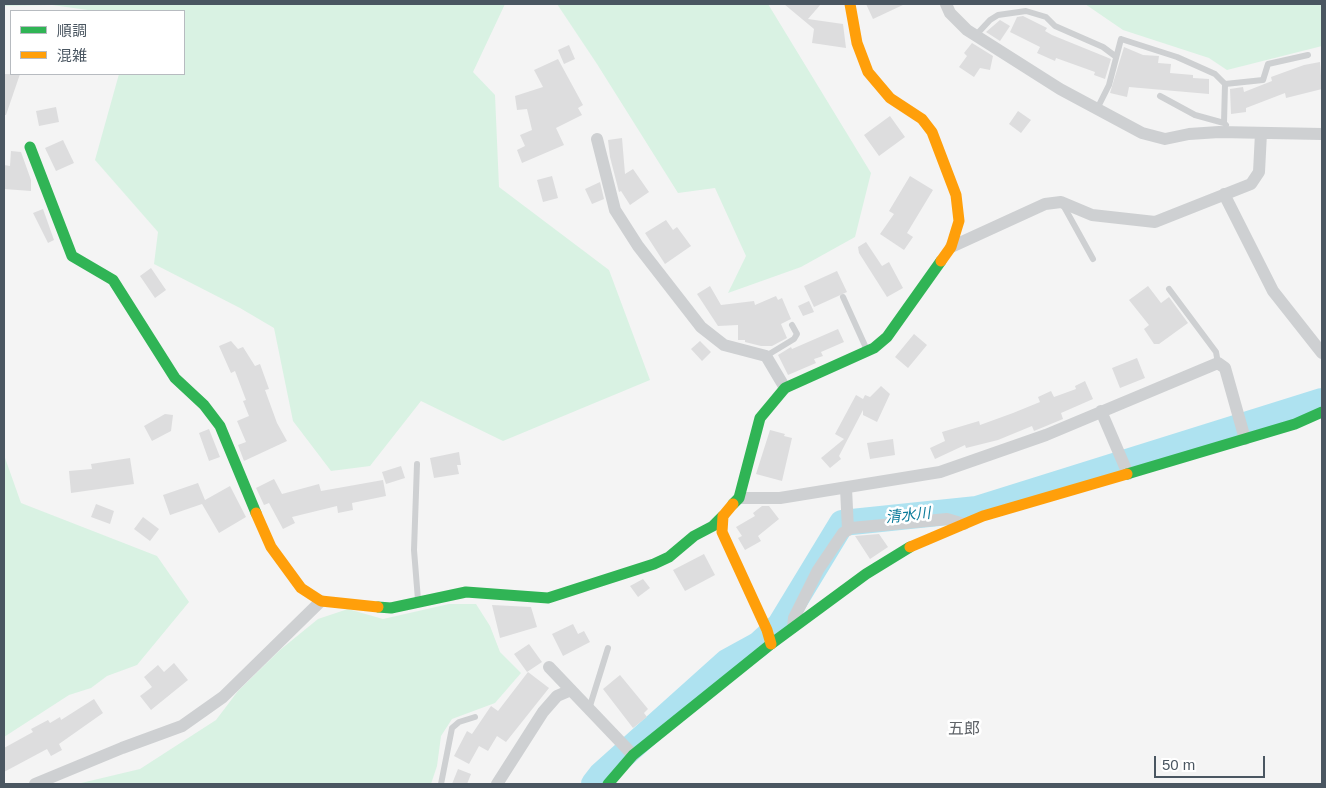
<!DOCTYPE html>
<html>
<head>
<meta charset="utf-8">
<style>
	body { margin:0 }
	#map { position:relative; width:1326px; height:788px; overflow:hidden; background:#f4f4f4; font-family:Helvetica,"Noto Sans JP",sans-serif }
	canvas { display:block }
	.frame { position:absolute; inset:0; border:5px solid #4a5661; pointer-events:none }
	.legend { position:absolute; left:10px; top:10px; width:175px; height:65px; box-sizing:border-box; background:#fff; border:1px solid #b7bbc0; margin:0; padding:6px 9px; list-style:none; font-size:15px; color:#4a5661 }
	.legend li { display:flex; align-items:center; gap:10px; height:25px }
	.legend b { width:25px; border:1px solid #b7bbc0 }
	.scale { position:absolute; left:1154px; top:756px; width:111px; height:22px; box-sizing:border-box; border:2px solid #4a5661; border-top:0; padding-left:6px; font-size:15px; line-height:18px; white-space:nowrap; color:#4a5661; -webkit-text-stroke:4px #fff; paint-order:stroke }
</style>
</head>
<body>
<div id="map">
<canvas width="1326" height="788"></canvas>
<div class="frame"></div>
<ul class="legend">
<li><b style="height:6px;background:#30b455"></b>順調</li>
<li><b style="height:6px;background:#ff9f0a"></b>混雑</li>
</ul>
<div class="scale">50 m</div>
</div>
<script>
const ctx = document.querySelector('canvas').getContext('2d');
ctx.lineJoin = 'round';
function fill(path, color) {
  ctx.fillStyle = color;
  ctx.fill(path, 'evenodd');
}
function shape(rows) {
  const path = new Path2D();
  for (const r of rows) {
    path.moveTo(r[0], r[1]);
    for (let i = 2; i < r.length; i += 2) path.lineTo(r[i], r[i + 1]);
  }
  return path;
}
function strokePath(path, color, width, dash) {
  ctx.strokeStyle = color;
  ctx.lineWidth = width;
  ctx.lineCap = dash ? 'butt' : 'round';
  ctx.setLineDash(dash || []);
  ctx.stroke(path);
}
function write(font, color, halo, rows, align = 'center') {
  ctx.font = font + ' Helvetica,"Noto Sans JP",sans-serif';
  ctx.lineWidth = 5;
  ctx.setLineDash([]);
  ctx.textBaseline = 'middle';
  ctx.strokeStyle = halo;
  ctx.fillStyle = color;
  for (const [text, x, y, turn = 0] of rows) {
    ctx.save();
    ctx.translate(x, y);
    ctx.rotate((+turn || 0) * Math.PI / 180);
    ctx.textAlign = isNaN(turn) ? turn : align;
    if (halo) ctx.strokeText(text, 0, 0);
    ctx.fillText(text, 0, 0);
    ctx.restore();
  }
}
fill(shape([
	[4,4,505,4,473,72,495,95,499,187,609,270,650,380,503,441,421,401,370,466,331,471,293,421,274,328,240,308,154,264,158,232,95,160,119,74,184,74,184,11,95,11,52,5,4,6],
	[557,4,768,4,871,173,855,237,801,267,728,293,746,256,715,188,678,193,597,64],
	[1085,4,1322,4,1322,46,1227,70,1209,58,1123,30],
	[4,455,21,503,157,556,189,602,137,665,107,676,91,688,69,695,4,737],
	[449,604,476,604,490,626,500,652,521,673,495,703,452,719,441,736,437,766,431,784,77,784,140,769,216,720,238,691,280,650,318,619,348,609,383,619]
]), '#d9f2e3');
strokePath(shape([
	[594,784,601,775,727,662,758,645,780,625,842,523,977,509,1322,401]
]), '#aee2f0', 26);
fill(shape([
	[784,4,821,4,808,19,843,24,846,48,812,43,814,29],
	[866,4,905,4,873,19],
	[1023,16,1047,28,1045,31,1052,35,1111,59,1105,79,1094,75,1095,72,1056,58,1055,61,1037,53,1040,47,1010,32,1017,17],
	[1000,20,1010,26,1000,41,986,32],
	[972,43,993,56,990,70,980,68,974,77,959,67,967,56,964,53],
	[569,45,575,59,564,64,558,50],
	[1124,47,1143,55,1159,56,1158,63,1171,64,1170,73,1193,75,1193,78,1209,79,1209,94,1129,87,1127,97,1110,93],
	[558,59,583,105,578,108,582,115,556,128,564,145,522,163,517,150,525,146,520,135,532,130,527,109,517,110,515,96,543,87,534,70],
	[1320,62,1322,89,1286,98,1285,93,1246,108,1246,112,1231,114,1230,89,1243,87,1244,92,1272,81,1271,77,1304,65],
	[4,74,20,74,6,115,4,115],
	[56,107,59,122,39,126,36,111],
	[1018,111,1031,120,1021,133,1009,124],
	[890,116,905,137,879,156,864,135],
	[622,138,625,174,633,169,649,192,630,205,621,191,619,192,610,157,608,140],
	[63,140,74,163,56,171,45,148],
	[11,151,21,152,31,180,31,191,4,189,4,165,10,166],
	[552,176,558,198,543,202,537,180],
	[910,176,933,190,907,233,913,237,904,250,880,234,894,214,889,211],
	[600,182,604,199,592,204,585,189],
	[43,209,54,240,48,243,33,213],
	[666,220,673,230,677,227,691,246,665,264,645,233],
	[866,242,882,266,889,262,903,288,887,297,859,253,858,247],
	[151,268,166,290,155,298,140,276],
	[837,271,847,292,814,307,804,286],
	[710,286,721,305,754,301,755,305,776,296,778,300,782,298,791,319,781,324,787,338,772,346,761,346,745,342,745,340,738,340,738,325,718,326,697,294],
	[1148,286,1161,303,1169,297,1188,323,1159,344,1154,344,1144,329,1149,325,1129,300],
	[809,301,814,312,803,316,798,306],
	[838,329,844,342,821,352,823,356,814,359,816,363,788,375,778,355,791,347,792,349],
	[914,334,927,345,908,368,895,357],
	[231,341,238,349,243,347,255,366,260,364,269,389,265,390,277,423,287,441,244,461,238,445,246,442,237,421,249,416,243,401,246,400,235,371,231,373,219,346],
	[700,341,711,352,702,361,691,349],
	[1137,358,1145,378,1120,388,1112,368],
	[1085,381,1093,399,1061,413,1063,419,1034,431,1032,426,998,440,966,448,965,445,935,459,930,448,945,441,942,432,979,421,980,425,1013,413,1040,402,1038,397,1051,391,1054,397,1076,389,1075,386],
	[881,386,890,394,877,422,863,415,863,410,839,456,841,459,830,468,821,458,844,439,835,434,856,395,863,399,865,395,870,397],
	[165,414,173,415,171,431,152,441,144,426],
	[209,429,220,457,209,461,199,433],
	[770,430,785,434,784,436,792,438,782,481,756,474],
	[893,439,895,455,870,459,867,443],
	[459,452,461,465,457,465,459,474,434,478,430,458],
	[130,458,134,484,71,493,69,471,92,469,91,464],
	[401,466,405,478,386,484,382,472],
	[274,479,282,494,319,484,321,491,383,480,386,496,352,503,353,510,338,513,337,506,292,517,295,523,283,529,269,503,264,505,256,488],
	[198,483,205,500,230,486,246,517,219,533,202,504,170,515,163,495],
	[96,504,114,511,110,524,91,517],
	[762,506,769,506,779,519,758,536,761,541,745,550,738,538,742,536,736,527,755,516,753,513],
	[143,517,159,529,150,541,134,529],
	[879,534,888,547,870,559,855,536],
	[704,554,715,575,685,591,673,570],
	[643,579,650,588,638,597,630,586],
	[492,605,531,607,537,627,500,638],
	[573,624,578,634,584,631,590,642,563,656,552,634],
	[529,644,542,662,527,672,514,654],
	[174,663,188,680,151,710,140,696,152,687,144,677,158,665,164,672],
	[528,672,549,688,506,742,497,736,488,751,479,746,469,764,454,756,467,731,472,734,491,706,498,711],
	[620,675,648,709,644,713,647,717,633,728,603,689],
	[94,699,103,713,59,744,62,750,51,756,47,749,4,772,4,748,33,732,31,729,48,720,50,723,60,717,61,720],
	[458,769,471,774,467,784,452,784]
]), '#ddddde');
strokePath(shape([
	[976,35,990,20,998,15,1026,11,1046,17,1055,26,1103,47,1115,56],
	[1225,84,1263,80,1268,64,1308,55],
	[1160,96,1195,115,1224,123,1226,125],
	[1097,109,1109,85,1121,39,1177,57,1215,74,1225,84,1224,123],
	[1062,203,1093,259],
	[1169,289,1216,352,1218,363],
	[843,297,867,350],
	[766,356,794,339,797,334,792,325],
	[417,464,414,550,418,600],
	[589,709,608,648],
	[441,784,452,728,459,722,475,717]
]), '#ced0d2', 6);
strokePath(shape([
	[946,4,950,13,967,30,1060,89,1142,133,1165,139,1189,134,1219,132,1322,134],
	[597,139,615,210,638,246,701,327,724,345,766,356,785,388],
	[1224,194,1273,291,1322,353],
	[951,247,1045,204,1061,202,1092,215,1155,222,1251,184,1259,172,1261,133],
	[1101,411,1128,474],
	[846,488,848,530],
	[739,498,780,498,940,472,1046,435,1218,363,1225,368,1245,439],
	[793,627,794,618,818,570,843,533,851,528,947,519,964,524],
	[549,667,633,755],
	[35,784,122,748,182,726,223,697,321,601],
	[497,784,543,712,557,696,571,690]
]), '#ced0d2', 12);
strokePath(shape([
	[30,147,72,256,113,280,175,378,204,405,220,426,256,513],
	[1127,474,1295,424,1322,412],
	[733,504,739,498,760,418,785,388,874,348,887,337,941,261],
	[378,607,391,608,466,592,548,598,654,564,669,557,694,536,713,526,723,516],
	[608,784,633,755,771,644,866,574,910,547]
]), '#30b455', 11);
strokePath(shape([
	[850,4,857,43,868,72,890,98,922,119,932,132,956,195,959,221,951,247,941,261],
	[733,504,723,516,722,532,767,630,771,644],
	[256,513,271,547,301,588,321,601,378,607],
	[910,547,983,516,1127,474]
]), '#ff9f0a', 11);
write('italic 15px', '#0c7c9b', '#fff', [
	["清水川",908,516,-6]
]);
write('16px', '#5f6368', '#fff', [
	["五郎",964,730]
]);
</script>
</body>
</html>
